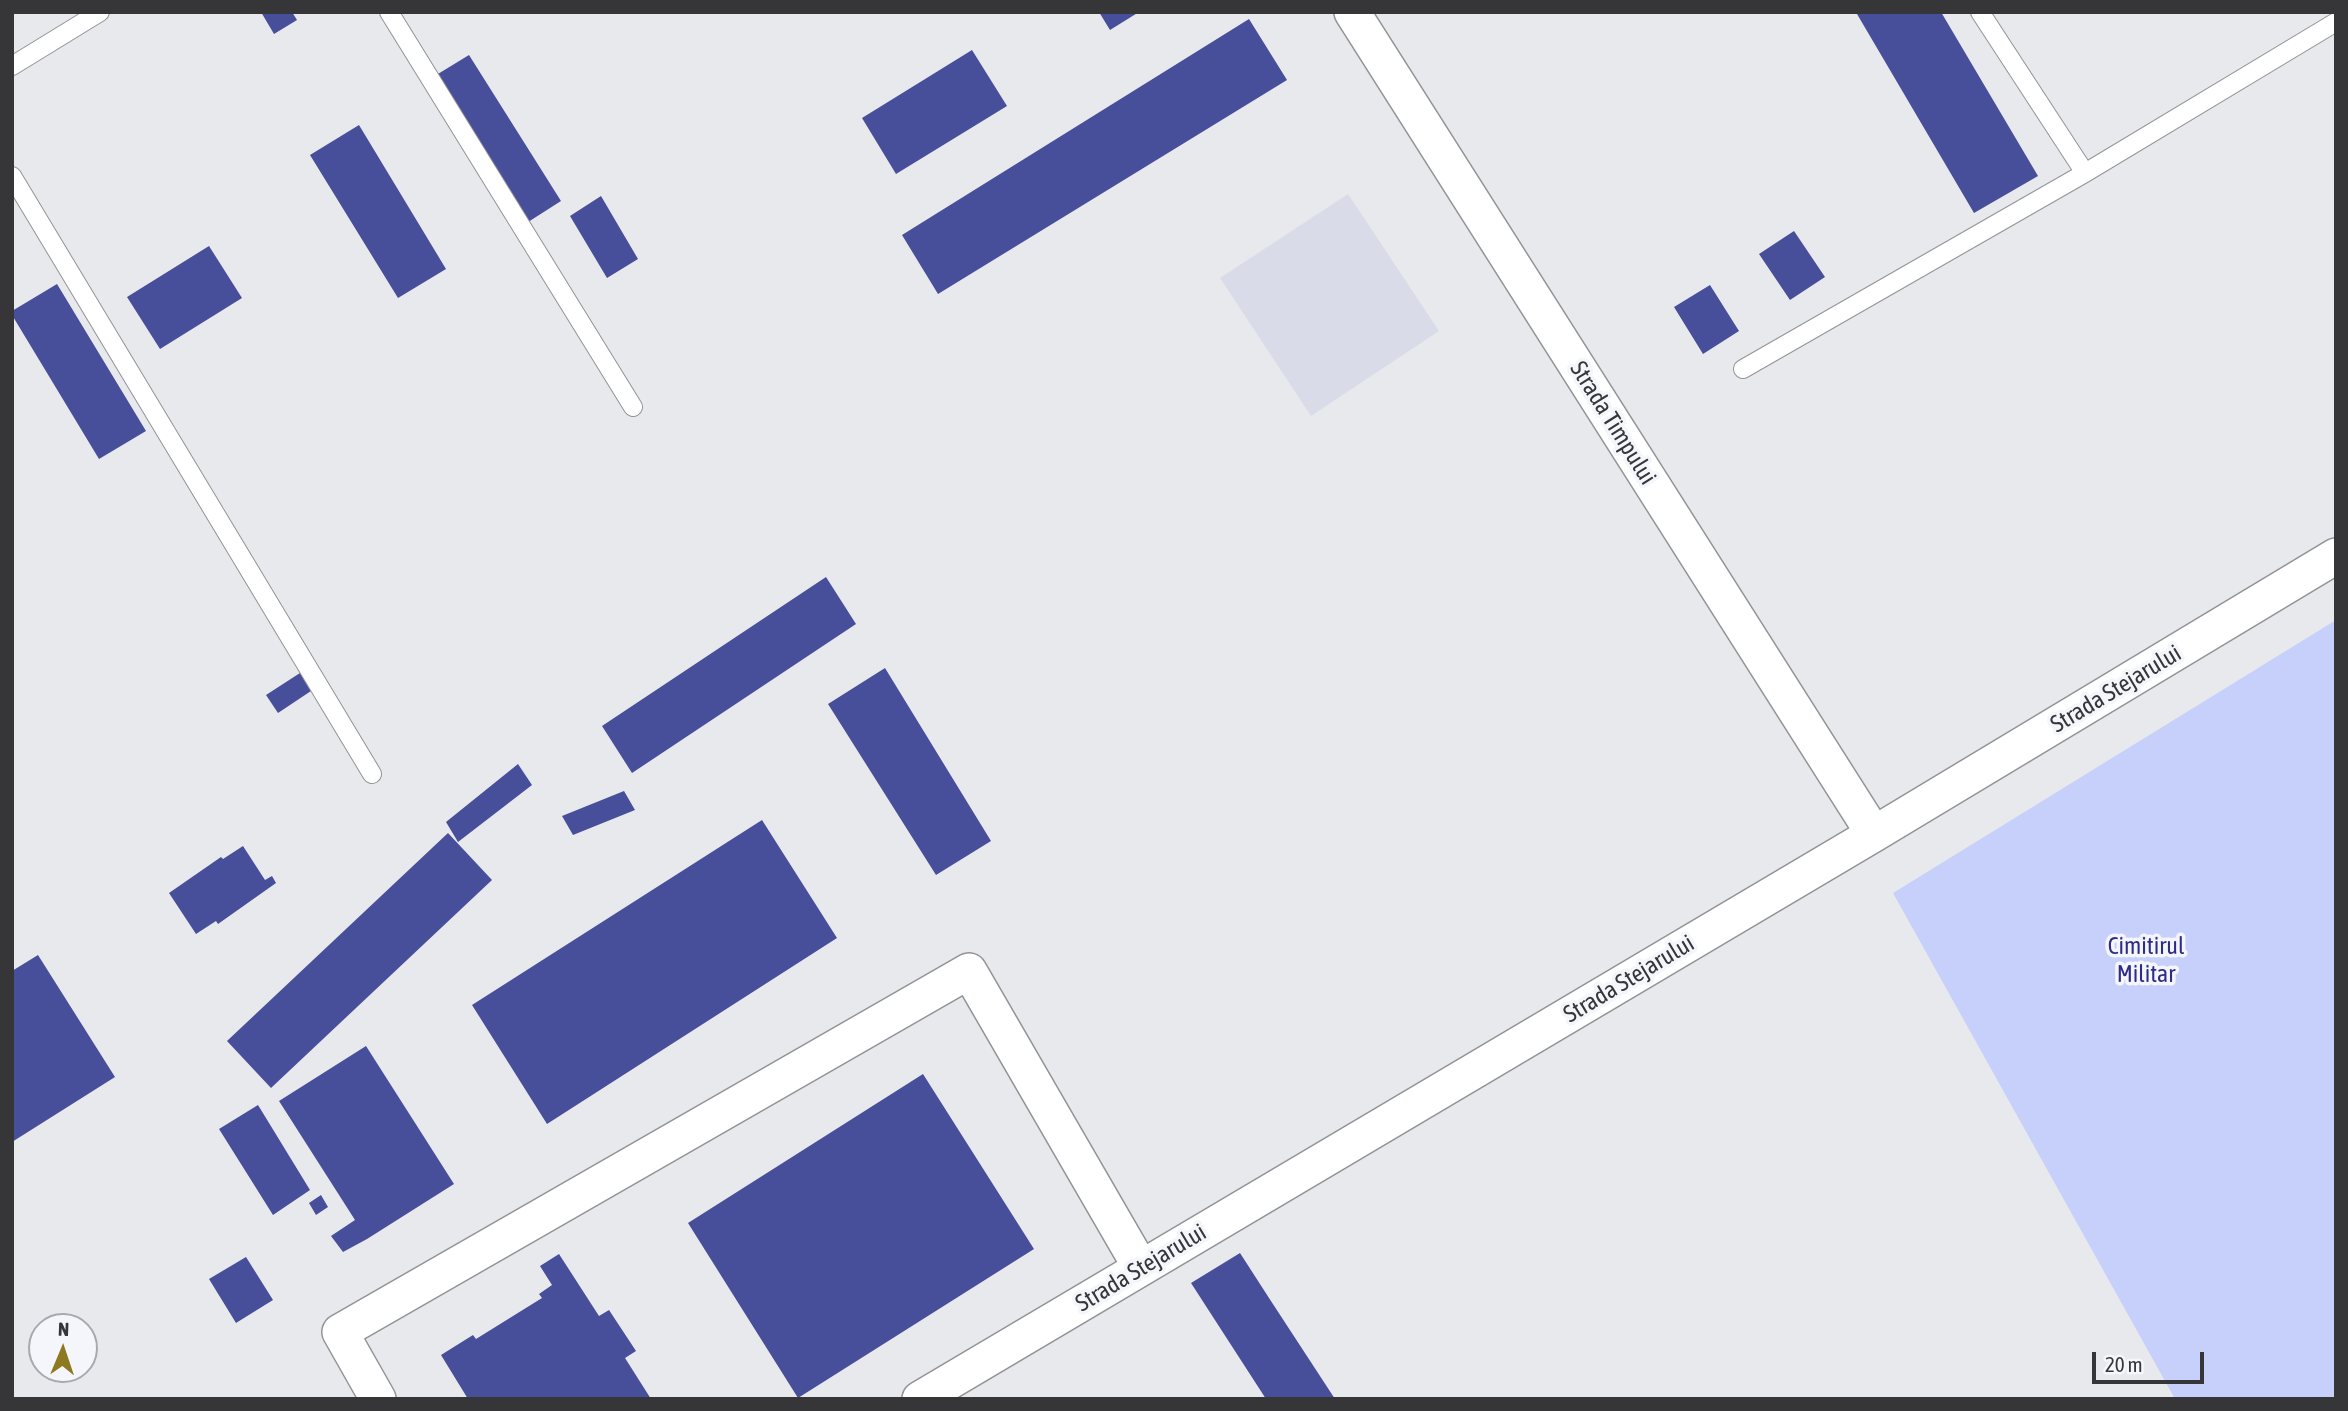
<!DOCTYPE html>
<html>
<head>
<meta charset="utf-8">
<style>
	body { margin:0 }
	#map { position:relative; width:2348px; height:1411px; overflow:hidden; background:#e8e9ed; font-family:"Asap Condensed",sans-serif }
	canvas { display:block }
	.frame { position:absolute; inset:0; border:14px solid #363638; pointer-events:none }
	.north { position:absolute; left:28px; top:1313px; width:70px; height:70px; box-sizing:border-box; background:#f5f6fb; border:2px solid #a9a9ad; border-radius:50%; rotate:2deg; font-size:19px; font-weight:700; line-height:28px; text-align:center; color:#363638 }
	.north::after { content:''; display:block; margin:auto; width:24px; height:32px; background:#8d791f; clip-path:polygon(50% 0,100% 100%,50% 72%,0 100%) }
	.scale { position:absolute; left:2092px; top:1352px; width:112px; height:32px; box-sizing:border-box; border:4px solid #363638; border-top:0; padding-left:9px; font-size:21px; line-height:24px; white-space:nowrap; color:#363638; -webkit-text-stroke:5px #f5f6fb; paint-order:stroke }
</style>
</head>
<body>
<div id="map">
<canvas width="2348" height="1411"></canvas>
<div class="frame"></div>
<div class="north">N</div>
<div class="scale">20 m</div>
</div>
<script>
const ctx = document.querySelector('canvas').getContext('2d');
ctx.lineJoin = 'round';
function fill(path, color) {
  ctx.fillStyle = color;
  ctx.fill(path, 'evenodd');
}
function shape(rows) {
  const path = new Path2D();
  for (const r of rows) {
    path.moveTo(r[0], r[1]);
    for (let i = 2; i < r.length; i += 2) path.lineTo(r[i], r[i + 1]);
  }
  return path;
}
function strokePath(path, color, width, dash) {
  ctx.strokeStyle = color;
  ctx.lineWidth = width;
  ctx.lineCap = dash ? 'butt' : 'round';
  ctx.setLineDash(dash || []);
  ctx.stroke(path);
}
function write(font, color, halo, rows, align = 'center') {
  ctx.font = font + ' "Asap Condensed",sans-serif';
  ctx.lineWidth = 7;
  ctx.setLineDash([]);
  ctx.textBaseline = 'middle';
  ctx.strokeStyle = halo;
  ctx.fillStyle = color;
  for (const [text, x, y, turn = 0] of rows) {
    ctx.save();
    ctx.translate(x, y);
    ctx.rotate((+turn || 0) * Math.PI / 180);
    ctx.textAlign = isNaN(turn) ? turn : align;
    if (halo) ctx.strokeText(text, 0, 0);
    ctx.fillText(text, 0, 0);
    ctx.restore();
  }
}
fill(shape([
	[1348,194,1439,331,1311,416,1220,278]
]), '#d9dce8');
fill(shape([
	[2336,620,2336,1399,2175,1399,1893,893]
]), '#c7d0fa');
fill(shape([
	[261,12,292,12,297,20,274,34],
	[1099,12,1139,12,1110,30],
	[1860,12,1941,12,2038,176,1974,213,1857,14],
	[1249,19,1287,80,938,294,902,235],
	[972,50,1007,106,896,174,862,118],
	[469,55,561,201,525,224,433,77],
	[359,125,446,269,398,298,310,155],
	[601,196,638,259,607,278,570,216],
	[1794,231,1825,277,1790,300,1759,254],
	[209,246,242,298,160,349,127,297],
	[57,284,146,431,99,459,12,315,12,311],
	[1710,285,1739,331,1703,354,1674,307],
	[826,577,856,624,632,773,602,726],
	[885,668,991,841,936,875,828,704],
	[300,673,311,691,278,713,266,695],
	[518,764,532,785,458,842,446,822],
	[624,791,635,810,573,835,562,816],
	[762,820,837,938,547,1124,472,1005],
	[448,833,492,880,271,1088,227,1041],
	[243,846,265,880,272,876,276,883,218,924,216,921,196,934,169,893,221,857,223,859],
	[38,955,115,1077,12,1142,12,971],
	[366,1046,454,1184,367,1239,343,1252,331,1236,355,1220,279,1101],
	[923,1074,1034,1249,798,1398,688,1223],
	[258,1105,310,1190,273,1215,219,1129],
	[321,1195,328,1207,316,1215,309,1203],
	[1240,1253,1269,1298,1335,1399,1266,1399,1191,1283],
	[559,1254,599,1316,609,1310,636,1351,625,1358,651,1399,468,1399,441,1355,473,1335,476,1339,542,1298,539,1294,552,1285,540,1266],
	[246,1257,273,1300,236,1323,209,1279]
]), '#474e9a');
const lane = shape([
	[389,12,633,407],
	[1980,12,2085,173],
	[12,66,100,12],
	[12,176,372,774],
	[1743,369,2085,173,2336,22]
]);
const street = shape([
	[1352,12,1874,834],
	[378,1399,340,1332,969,971,1141,1268],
	[920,1399,1874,834,2336,556]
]);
strokePath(lane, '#929397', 20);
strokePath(street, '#929397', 38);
strokePath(lane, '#fff', 18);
strokePath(street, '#fff', 35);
write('24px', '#363638', '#f5f6fb', [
	["Strada Timpului",1613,423,58],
	["Strada Stejarului",2116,689,-31],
	["Strada Stejarului",1629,979,-31],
	["Strada Stejarului",1141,1268,-31]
]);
write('24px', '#2d2c8a', '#f5f6fb', [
	["Cimitirul",2146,946],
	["Militar",2146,974]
]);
</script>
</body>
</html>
